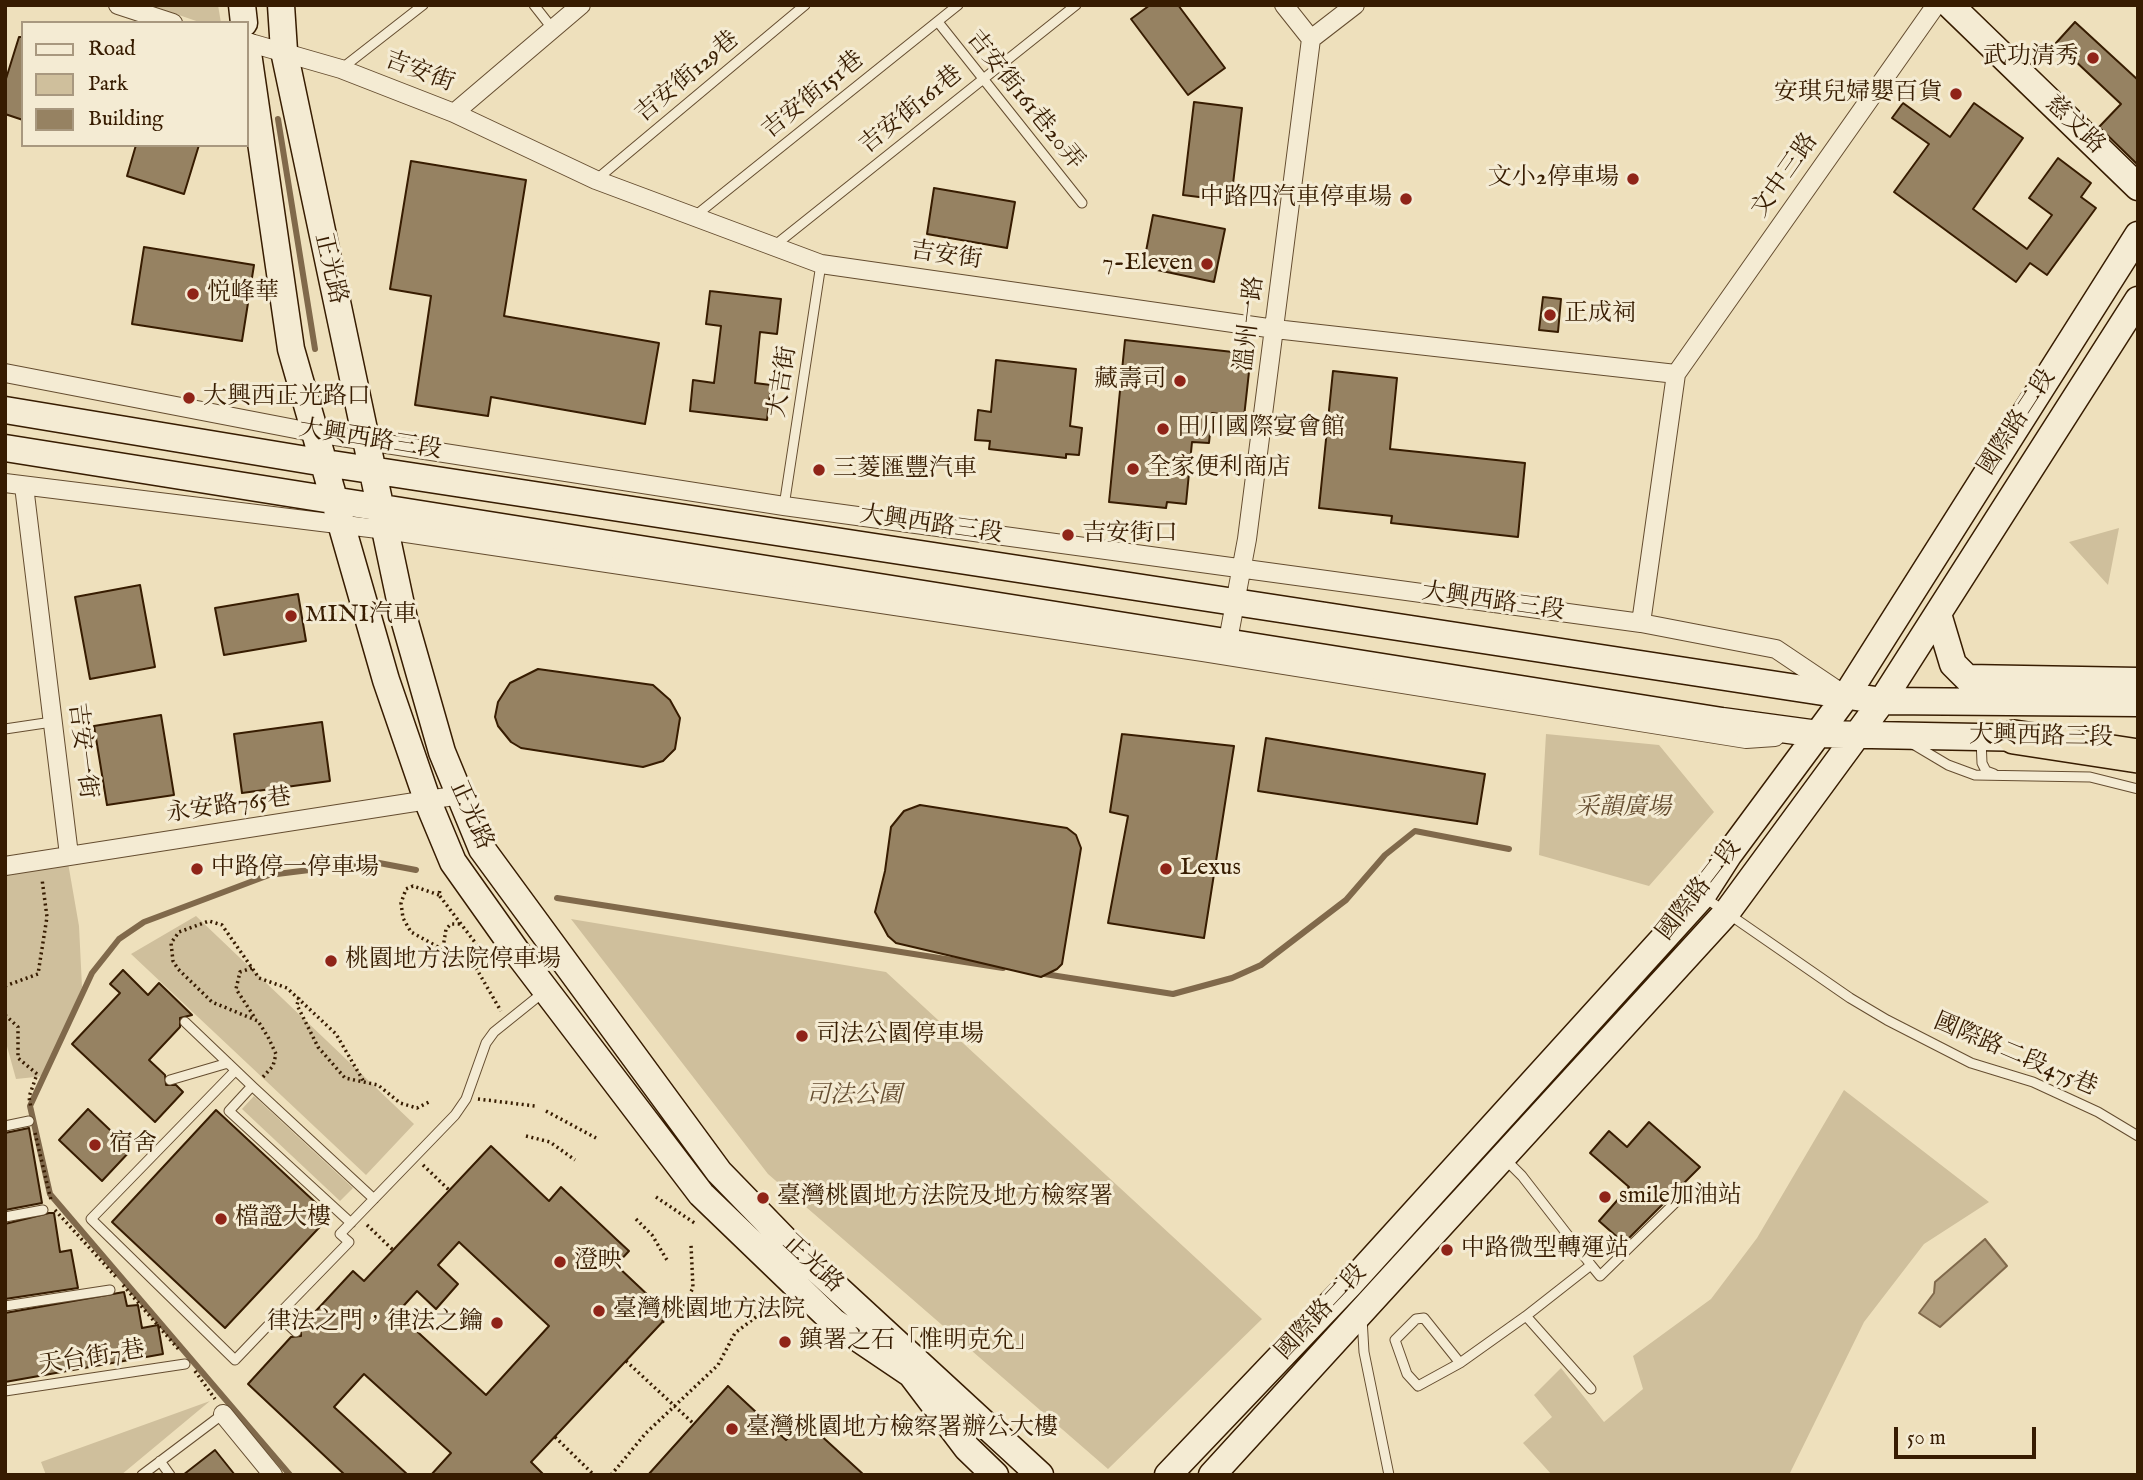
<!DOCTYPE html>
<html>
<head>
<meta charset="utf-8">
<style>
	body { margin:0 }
	#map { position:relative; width:2143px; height:1480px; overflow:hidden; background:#eee0bc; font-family:"IM FELL English",serif }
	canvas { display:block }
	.frame { position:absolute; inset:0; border:7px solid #371c01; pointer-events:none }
	.legend { position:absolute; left:21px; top:21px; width:228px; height:126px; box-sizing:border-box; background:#f4ebd3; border:2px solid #a8987f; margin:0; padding:9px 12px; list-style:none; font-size:21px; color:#371c01 }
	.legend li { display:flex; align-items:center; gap:14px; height:35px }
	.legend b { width:35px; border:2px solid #a8987f }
	.scale { position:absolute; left:1894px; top:1427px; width:142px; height:32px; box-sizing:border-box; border:4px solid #371c01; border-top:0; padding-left:9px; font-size:21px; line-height:24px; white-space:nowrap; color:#371c01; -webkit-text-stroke:5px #f4ebd3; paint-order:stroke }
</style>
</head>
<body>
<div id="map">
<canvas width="2143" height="1480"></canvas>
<div class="frame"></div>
<ul class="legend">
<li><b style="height:9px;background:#f4ebd3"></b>Road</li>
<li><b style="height:19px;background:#cfbf9c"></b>Park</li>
<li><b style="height:19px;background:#968262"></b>Building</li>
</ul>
<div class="scale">50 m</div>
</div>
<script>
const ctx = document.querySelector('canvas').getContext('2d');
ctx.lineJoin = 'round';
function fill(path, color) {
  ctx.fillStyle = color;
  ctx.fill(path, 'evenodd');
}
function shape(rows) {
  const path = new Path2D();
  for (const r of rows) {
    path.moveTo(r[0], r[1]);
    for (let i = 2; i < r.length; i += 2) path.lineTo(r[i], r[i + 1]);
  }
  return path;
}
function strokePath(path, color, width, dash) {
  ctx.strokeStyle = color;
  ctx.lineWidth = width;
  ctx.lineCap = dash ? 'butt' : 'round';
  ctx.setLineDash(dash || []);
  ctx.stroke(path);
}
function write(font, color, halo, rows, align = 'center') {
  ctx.font = font + ' "IM FELL English","Noto Serif TC",serif';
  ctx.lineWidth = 6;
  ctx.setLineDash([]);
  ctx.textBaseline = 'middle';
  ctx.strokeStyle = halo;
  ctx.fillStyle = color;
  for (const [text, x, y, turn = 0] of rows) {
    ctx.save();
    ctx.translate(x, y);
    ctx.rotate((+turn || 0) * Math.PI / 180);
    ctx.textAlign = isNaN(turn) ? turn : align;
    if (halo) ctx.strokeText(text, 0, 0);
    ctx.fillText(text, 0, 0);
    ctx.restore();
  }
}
fill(shape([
	[150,5,218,5,221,23,202,23],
	[2119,528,2108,585,2069,542],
	[1546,734,1659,745,1714,812,1649,886,1539,855],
	[67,857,79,926,82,987,45,1076,16,1079,5,1039,5,868],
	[196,916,414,1124,366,1175,131,954],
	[571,919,886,972,1262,1319,1108,1469,768,1174],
	[1844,1090,1989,1202,1924,1244,1864,1322,1789,1475,1552,1475,1523,1443,1552,1417,1534,1395,1561,1368,1604,1422,1643,1389,1633,1356,1711,1299,1757,1238],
	[254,1096,353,1188,340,1201,242,1109],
	[210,1401,121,1475,46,1475,41,1462]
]), '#cfbf9c');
const water = shape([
	[1985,1239,2007,1266,1940,1327,1919,1313,1934,1293,1935,1282,1985,1239]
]);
fill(water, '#b09d7c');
strokePath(water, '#80694b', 2);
strokePath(shape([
	[278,119,315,349],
	[557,898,1003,968],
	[1038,973,1173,994,1232,978,1261,965,1346,900,1385,855,1415,831,1509,849],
	[290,1475,50,1194,30,1106,92,973,119,939,144,922,269,875,374,862,416,870]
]), '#80694b', 6);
const building = shape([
	[1150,5,1178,5,1225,68,1188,95,1131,19,1150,5],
	[2075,22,2138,80,2138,165,2099,127,2121,104,2056,43,2075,22],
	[19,37,23,37,23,120,5,114,5,82,19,37],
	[1194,102,1242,108,1231,201,1183,195,1194,102],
	[1903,103,1950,137,1974,103,2023,138,1973,209,2027,249,2052,215,2029,198,2058,158,2091,183,2081,197,2096,208,2047,275,2030,263,2016,282,1894,192,1929,144,1892,118,1903,103],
	[136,145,199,145,184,194,127,176,136,145],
	[411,161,526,180,504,316,659,343,645,424,491,397,488,416,415,405,431,296,390,289,411,161],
	[934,188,1015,202,1007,248,927,234,934,188],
	[1153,215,1225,229,1214,282,1143,267,1153,215],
	[144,247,254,265,242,341,132,324,144,247],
	[710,291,781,299,777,334,760,332,755,383,771,385,767,420,690,411,693,380,714,383,721,326,706,324,710,291],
	[1543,297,1561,299,1558,332,1539,330,1543,297],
	[1125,340,1251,354,1244,417,1212,413,1209,443,1192,442,1186,504,1167,502,1166,508,1109,502,1125,340],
	[996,360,1076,369,1070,426,1082,428,1079,455,1066,454,1066,458,989,449,990,441,975,440,978,410,991,412,996,360],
	[1333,371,1397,378,1390,449,1525,463,1518,537,1391,523,1392,516,1319,508,1333,371],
	[140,585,155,667,90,679,75,597,140,585],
	[298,594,306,641,224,655,215,608,298,594],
	[538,669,653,685,670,700,680,718,675,749,663,761,643,767,521,748,511,742,498,726,495,717,498,702,510,683,538,669],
	[161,715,174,795,107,805,94,726,161,715],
	[322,722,330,781,242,793,234,734,322,722],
	[1122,734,1234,746,1204,938,1108,923,1128,816,1110,812,1122,734],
	[1266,738,1485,774,1477,824,1258,791,1266,738],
	[920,805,1067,828,1076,835,1081,848,1062,964,1057,969,1041,977,896,943,888,936,875,912,885,871,891,827,904,811,920,805],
	[123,970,148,995,159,983,192,1015,180,1018,180,1027,149,1060,165,1075,166,1085,176,1085,183,1092,155,1122,72,1044,120,993,110,984,123,970],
	[88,1109,131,1150,102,1181,59,1140,88,1109],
	[216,1110,330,1216,225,1328,112,1222,216,1110],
	[1649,1122,1700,1167,1624,1243,1599,1221,1629,1187,1590,1153,1609,1131,1627,1147,1649,1122],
	[29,1128,42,1203,5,1210,5,1133,29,1128],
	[491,1146,549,1201,561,1187,616,1239,629,1251,616,1265,669,1315,531,1462,544,1475,431,1475,451,1453,364,1374,334,1407,408,1475,345,1475,248,1384,291,1337,301,1336,301,1327,353,1271,364,1281,491,1146],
	[459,1242,549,1326,486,1395,397,1313,417,1291,436,1309,458,1284,438,1265,459,1242],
	[49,1213,54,1213,60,1252,71,1250,78,1288,5,1299,5,1224,49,1213],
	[124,1292,127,1306,138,1305,142,1328,158,1325,163,1354,5,1382,5,1313,124,1292],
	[728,1386,786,1440,804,1420,864,1475,648,1475,728,1386],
	[215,1450,235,1475,183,1475,215,1450]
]);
fill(building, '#968262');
strokePath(building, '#371c01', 2);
const lane = shape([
	[534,5,552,28],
	[938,22,1082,203],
	[341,69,423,5],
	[597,179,805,5],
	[695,216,958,5],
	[774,246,1076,5],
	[784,506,821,264],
	[5,729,52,722],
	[1981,739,1982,763,1986,771,1994,774],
	[1911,743,1948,765,1975,775,2090,777,2138,789],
	[1704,897,1850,998,1887,1020,1971,1063,2033,1082,2098,1112,2138,1136],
	[185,1022,252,1086],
	[235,1071,91,1219,235,1360,278,1315],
	[170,1080,228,1063],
	[5,1126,29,1121],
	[1505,1159,1522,1176,1591,1265,1526,1316,1591,1389],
	[5,1217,43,1210],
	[351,1223,229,1111,252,1086,374,1199],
	[1591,1265,1600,1276,1682,1196],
	[5,1306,110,1290],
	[1362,1318,1364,1352,1389,1475],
	[296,1332,278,1315,349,1242,340,1234,455,1115,466,1099,486,1043,494,1032,545,991],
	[1460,1363,1418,1386,1407,1374,1395,1340,1416,1319,1424,1318,1460,1363,1526,1316],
	[5,1391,185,1364],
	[160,1461,170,1475],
	[142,1475,223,1414]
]);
const street = shape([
	[118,5,173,23],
	[1311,39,1355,5],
	[247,42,341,69,454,113,596,180,821,264,1275,329,1676,374],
	[454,113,581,5],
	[5,373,316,433,784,506,1641,623,1776,649,1840,692],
	[5,483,386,530,1203,652,1746,739,1775,737],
	[24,486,69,855],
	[1641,623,1676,374,1936,5],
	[1226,651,1247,539,1311,39,1284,5],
	[5,866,460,795],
	[223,1414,273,1475]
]);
const secondary = shape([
	[242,5,244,23],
	[281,5,284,51,404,619,442,752,482,849,719,1172,788,1243,1040,1475],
	[1950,5,2138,187],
	[247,46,291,349,386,680,428,802,453,862,519,955,701,1194,834,1322,911,1374,967,1448,995,1475],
	[5,410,325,463,1882,701,2138,703],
	[5,448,1722,721,1818,734,2032,738],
	[1938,614,1953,664,1967,678,2138,681],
	[1168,1475,1350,1284,1702,896,1729,854,1846,696,2138,235],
	[1212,1475,1727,912,1882,701,2138,300]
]);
const highway = shape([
	[2014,737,2138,756]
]);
strokePath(lane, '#654d30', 11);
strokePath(street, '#654d30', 20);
strokePath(secondary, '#371c01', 29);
strokePath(highway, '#371c01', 36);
strokePath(shape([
	[439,895,413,886,406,889,401,903,403,918,411,932,476,968,493,966,439,895,440,889],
	[443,948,446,929,451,924,461,924],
	[252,968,240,972,236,989,255,1018],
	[476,968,501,1011],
	[5,986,38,974,47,917,42,879],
	[299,997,297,1005,318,1047,345,1078,378,1085,400,1103,417,1108,431,1101],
	[5,1015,18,1027,18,1058,37,1074,29,1097,31,1108],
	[263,1077,273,1066,276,1054,268,1037,258,1021,212,1002,178,969,173,961,171,943,179,932,209,921,222,925,259,978,287,988,336,1034,364,1082],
	[478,1099,535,1106],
	[546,1111,596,1138],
	[35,1133,51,1200],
	[526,1136,550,1142,575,1160],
	[423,1165,449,1190],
	[656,1197,696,1224],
	[55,1210,116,1277],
	[636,1219,652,1235,667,1260],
	[367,1225,393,1250],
	[123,1285,180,1351],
	[662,1322,680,1312,693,1288,691,1245],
	[626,1361,694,1424],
	[195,1371,215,1399],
	[555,1437,594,1475],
	[611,1475,646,1433,718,1365,735,1333,778,1300]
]), '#371c01', 3.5, [2, 3.5]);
strokePath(lane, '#f4ebd3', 9);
strokePath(street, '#f4ebd3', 18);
strokePath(secondary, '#f4ebd3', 26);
strokePath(highway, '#eee0bc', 33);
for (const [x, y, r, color] of [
	[2093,58,7,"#8f2418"],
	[1956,94,7,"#8f2418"],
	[1633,179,7,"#8f2418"],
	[1406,199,7,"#8f2418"],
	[1207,264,7,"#8f2418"],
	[193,294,7,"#8f2418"],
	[1550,315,7,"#8f2418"],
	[1180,381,7,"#8f2418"],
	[189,398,7,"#8f2418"],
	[1163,429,7,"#8f2418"],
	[1133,469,7,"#8f2418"],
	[819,470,7,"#8f2418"],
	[1068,535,7,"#8f2418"],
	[291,616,7,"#8f2418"],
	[197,869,7,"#8f2418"],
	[1166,869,7,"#8f2418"],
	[331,961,7,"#8f2418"],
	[802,1036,7,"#8f2418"],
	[95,1145,7,"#8f2418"],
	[1605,1197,7,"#8f2418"],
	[763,1198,7,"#8f2418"],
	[221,1219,7,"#8f2418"],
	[1447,1250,7,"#8f2418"],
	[560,1262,7,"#8f2418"],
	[599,1311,7,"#8f2418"],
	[497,1323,7,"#8f2418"],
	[785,1342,7,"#8f2418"],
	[732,1429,7,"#8f2418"]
]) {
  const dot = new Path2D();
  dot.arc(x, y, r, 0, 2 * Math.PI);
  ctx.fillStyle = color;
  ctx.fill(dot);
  strokePath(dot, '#f4ebd3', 2.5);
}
write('24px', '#371c01', '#f4ebd3', [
	["武功清秀",2079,58,"right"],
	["安琪兒婦嬰百貨",1942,94,"right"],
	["文小2停車場",1619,179,"right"],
	["中路四汽車停車場",1392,199,"right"],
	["7-Eleven",1193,264,"right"],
	["悦峰華",207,294],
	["正成祠",1564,315],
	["藏壽司",1166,381,"right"],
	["大興西正光路口",203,398],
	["田川國際宴會館",1177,429],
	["全家便利商店",1147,469],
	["三菱匯豐汽車",833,470],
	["吉安街口",1082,535],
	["MINI汽車",305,616],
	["中路停一停車場",211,869],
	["Lexus",1180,869],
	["桃園地方法院停車場",345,961],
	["司法公園停車場",816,1036],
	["宿舍",109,1145],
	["smile加油站",1619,1197],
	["臺灣桃園地方法院及地方檢察署",777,1198],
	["檔證大樓",235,1219],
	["中路微型轉運站",1461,1250],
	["澄映",574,1262],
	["臺灣桃園地方法院",613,1311],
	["律法之門，律法之鑰",483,1323,"right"],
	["鎮署之石「惟明克允」",799,1342],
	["臺灣桃園地方檢察署辦公大樓",746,1429]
], 'left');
write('24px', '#371c01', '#f4ebd3', [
	["吉安街",419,73,21],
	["吉安街129巷",688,78,-40],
	["吉安街151巷",814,96,-39],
	["吉安街161巷20弄",1024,101,51],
	["吉安街161巷",912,111,-39],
	["慈文路",2074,126,44],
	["文中三路",1786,176,-55],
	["吉安街",946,257,8],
	["正光路",329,269,77],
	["溫州一路",1251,324,-83],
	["大吉街",784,382,-81],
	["國際路二段",2018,423,-57],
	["大興西路三段",370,441,9],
	["大興西路三段",931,526,8],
	["大興西路三段",1493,603,8],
	["大興西路三段",2041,738,1],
	["吉安一街",81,751,83],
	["永安路765巷",229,807,-8],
	["正光路",470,816,66],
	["國際路二段",1700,891,-52],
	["國際路二段475巷",2015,1056,23],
	["正光路",812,1265,43],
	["國際路二段",1322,1313,-47],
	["天台街7巷",92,1359,-9]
]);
write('italic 24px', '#654d30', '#f4ebd3', [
	["采韻廣場",1623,809],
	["司法公園",854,1097]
]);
</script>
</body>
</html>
